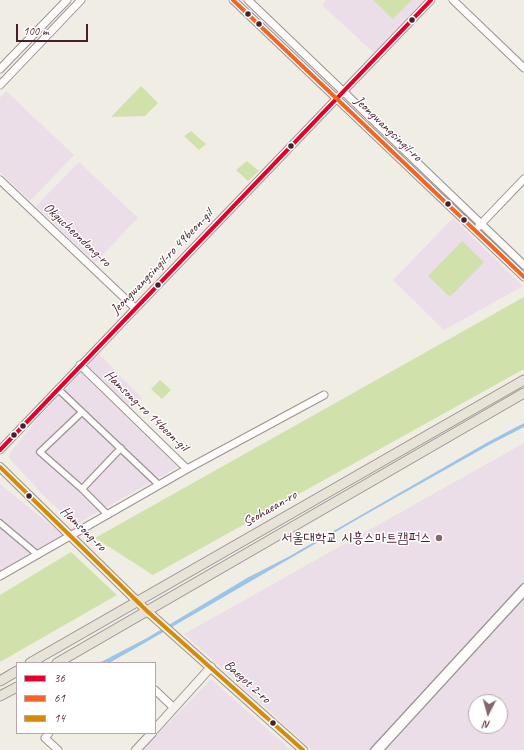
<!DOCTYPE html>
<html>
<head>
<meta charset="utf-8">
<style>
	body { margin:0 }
	#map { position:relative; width:524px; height:750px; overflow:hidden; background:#f0ede5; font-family:Caveat,sans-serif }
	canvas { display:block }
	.legend { position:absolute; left:16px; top:662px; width:140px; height:72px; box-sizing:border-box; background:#fff; border:1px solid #b7a5aa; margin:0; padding:5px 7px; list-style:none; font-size:12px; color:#4a1f2b }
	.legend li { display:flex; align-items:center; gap:8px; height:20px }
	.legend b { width:20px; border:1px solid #b7a5aa }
	.north { position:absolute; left:468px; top:694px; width:40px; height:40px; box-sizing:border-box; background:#fff; border:1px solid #b7a5aa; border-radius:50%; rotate:186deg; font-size:11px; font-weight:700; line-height:16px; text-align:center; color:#4a1f2b }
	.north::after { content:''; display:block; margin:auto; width:14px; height:18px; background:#84676c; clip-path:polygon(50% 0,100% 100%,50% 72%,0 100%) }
	.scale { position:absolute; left:16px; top:24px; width:72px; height:18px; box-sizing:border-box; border:2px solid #4a1f2b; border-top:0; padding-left:5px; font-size:12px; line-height:14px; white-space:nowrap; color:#4a1f2b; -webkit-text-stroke:3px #fff; paint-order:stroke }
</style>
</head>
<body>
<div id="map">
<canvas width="524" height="750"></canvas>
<ul class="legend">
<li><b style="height:5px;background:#e4002b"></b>36</li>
<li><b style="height:5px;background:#f26522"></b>61</li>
<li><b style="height:5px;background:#d48b09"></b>14</li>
</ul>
<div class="north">N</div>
<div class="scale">100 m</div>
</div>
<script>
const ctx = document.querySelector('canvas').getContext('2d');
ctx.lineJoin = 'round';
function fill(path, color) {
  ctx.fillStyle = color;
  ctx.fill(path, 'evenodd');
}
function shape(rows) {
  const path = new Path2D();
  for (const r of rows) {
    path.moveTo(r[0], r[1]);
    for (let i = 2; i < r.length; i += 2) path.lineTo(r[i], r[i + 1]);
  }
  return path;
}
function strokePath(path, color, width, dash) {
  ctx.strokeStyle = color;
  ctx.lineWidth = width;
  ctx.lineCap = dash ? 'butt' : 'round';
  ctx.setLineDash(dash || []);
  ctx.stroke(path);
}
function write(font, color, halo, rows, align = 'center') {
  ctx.font = font + ' Caveat,"Poor Story",sans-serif';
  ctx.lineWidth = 3;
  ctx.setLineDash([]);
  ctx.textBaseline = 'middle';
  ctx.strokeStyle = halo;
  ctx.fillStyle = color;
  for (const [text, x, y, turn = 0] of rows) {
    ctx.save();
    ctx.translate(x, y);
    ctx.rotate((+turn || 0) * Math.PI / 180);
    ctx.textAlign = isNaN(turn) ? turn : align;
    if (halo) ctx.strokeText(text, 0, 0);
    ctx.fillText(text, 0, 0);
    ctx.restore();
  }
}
fill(shape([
	[326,0,424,0,374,53,322,5],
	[6,91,74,155,30,201,0,172,0,98],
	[79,162,138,218,95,263,36,206],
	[453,218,523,286,444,330,393,280],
	[97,352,142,398,130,410,84,366],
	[81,373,178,467,75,525,44,496,9,458,10,453,41,415],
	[524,443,524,750,312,750,184,634],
	[476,702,500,702,500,726,476,726],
	[0,484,63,535,0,571],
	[211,679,291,750,142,750]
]), '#ecdee9');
fill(shape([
	[373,0,412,0,393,19],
	[141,86,158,103,145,116,111,117],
	[191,131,206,144,199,150,184,136],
	[247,161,259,171,248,181,236,170],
	[462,241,484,262,450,297,428,276],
	[524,297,524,369,153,575,95,538],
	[160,380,171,390,162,399,151,389],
	[71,552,117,595,0,662,0,595]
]), '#d1e1ac');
fill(shape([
	[524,423,524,427,489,445,363,516,141,645,109,663,99,663,147,638,247,578,290,556,488,442]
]), '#9cc4e8');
const minor = shape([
	[58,389,159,485],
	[82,412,40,452,82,489,108,515],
	[82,489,121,448],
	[0,523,38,555],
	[374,750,524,587],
	[380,750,524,593]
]);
const tertiary = shape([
	[233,0,524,277],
	[248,0,524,265],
	[453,0,524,68],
	[0,69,67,0],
	[0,85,81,0],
	[0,180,135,308],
	[479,226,524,179],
	[0,450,431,0],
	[187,469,324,395],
	[0,576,187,469,80,365],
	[155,690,174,708],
	[49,733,45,738,58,750]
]);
const secondary = shape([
	[0,467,147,611,303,750],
	[155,729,211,667],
	[136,750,152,733]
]);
const primary = shape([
	[30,663,524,380],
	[57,663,524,393],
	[0,681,17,671],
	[0,696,17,687]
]);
strokePath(minor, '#9c9391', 8);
strokePath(tertiary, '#9c9391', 9);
strokePath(secondary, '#9c9391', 10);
strokePath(primary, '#9c9391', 11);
strokePath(minor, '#fdfcfb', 5.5);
strokePath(tertiary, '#fdfcfb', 7);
strokePath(secondary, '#f5f2ed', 8);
strokePath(primary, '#e8e3d7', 9);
strokePath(shape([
	[0,450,431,0]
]), '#e4002b', 4);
strokePath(shape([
	[233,0,524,277]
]), '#f26522', 4);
strokePath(shape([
	[0,467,147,611,303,750]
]), '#d48b09', 4);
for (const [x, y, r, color] of [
	[248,14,3.5,"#4a1f2b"],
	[412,20,3.5,"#4a1f2b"],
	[259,24,3.5,"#4a1f2b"],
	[291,146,3.5,"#4a1f2b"],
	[448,204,3.5,"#4a1f2b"],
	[464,220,3.5,"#4a1f2b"],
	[158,285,3.5,"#4a1f2b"],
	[23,426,3.5,"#4a1f2b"],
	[14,435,3.5,"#4a1f2b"],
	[29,496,3.5,"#4a1f2b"],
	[439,538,4,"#84676c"],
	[273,723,3.5,"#4a1f2b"]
]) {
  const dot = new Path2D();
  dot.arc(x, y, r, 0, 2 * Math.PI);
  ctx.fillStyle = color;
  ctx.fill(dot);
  strokePath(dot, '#fff', 1.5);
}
write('14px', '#4a1f2b', '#fff', [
	["Jeongwangsingil-ro",388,129,44],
	["Okgucheondong-ro",77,235,43],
	["Jeongwangsingil-ro 49beon-gil",162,262,-46],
	["Hamsong-ro 14beon-gil",146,411,44],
	["Seohaean-ro",270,509,-30],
	["Hamsong-ro",83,529,44],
	["Baegot 2-ro",247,682,42]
]);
write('14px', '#4a1f2b', '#fff', [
	["서울대학교 시흥스마트캠퍼스",431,538]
], 'right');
</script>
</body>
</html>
